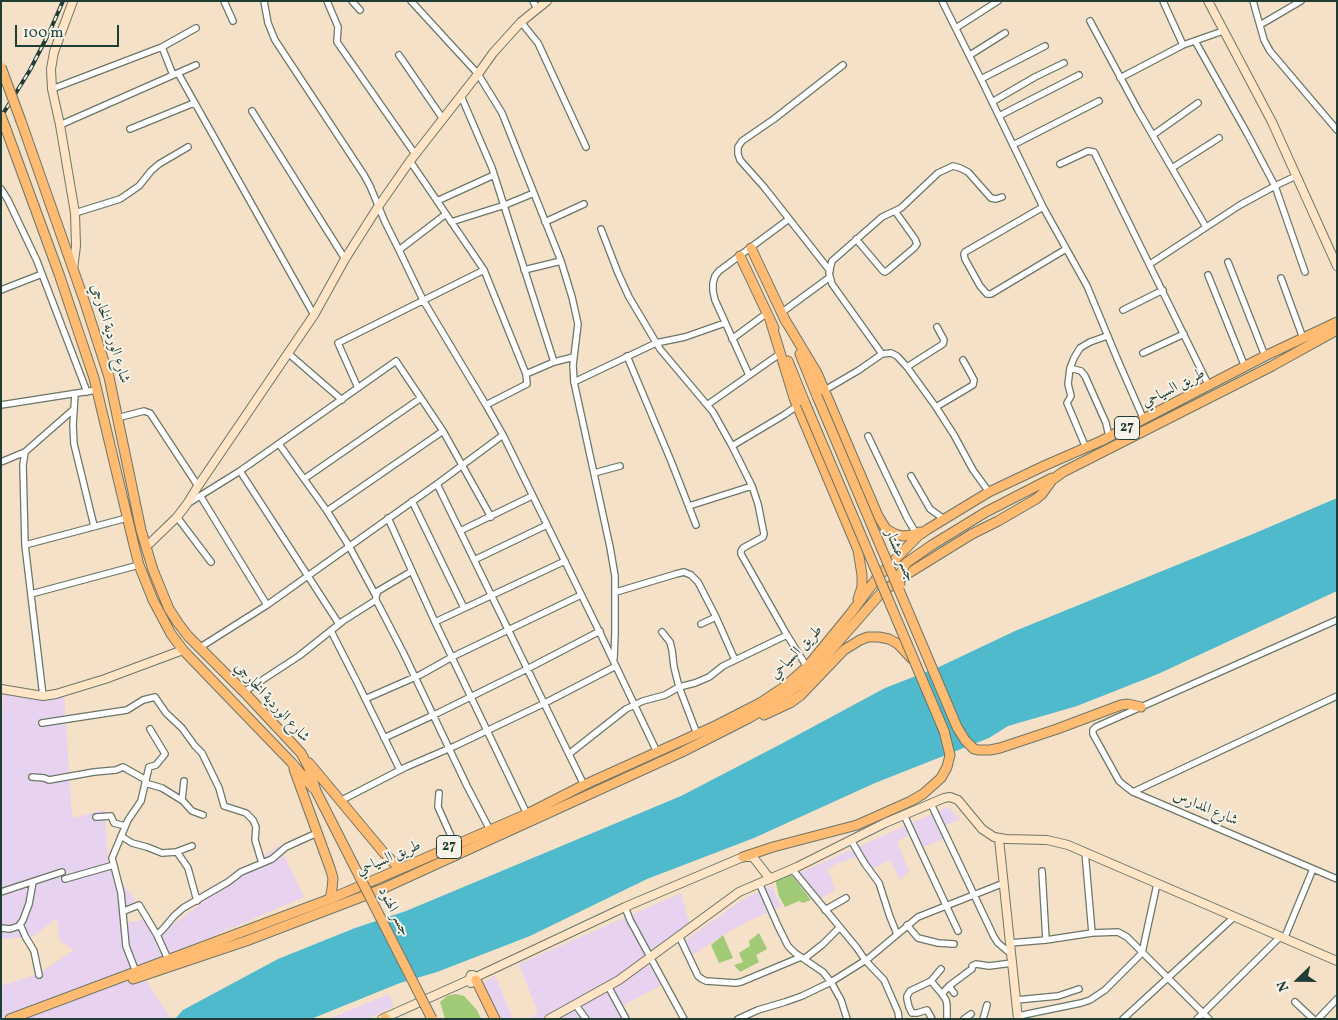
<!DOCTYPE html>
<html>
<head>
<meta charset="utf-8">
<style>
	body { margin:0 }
	#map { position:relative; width:1338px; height:1020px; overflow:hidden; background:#f5e0c8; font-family:Vollkorn,serif }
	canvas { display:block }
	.frame { position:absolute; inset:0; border:2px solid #1f3d34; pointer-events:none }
	.north { position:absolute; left:1273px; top:955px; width:50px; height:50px; -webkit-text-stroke:4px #f7f3e8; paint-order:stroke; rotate:248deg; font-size:14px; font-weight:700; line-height:20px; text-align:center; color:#1f3d34 }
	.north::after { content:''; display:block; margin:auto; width:18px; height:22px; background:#1f3d34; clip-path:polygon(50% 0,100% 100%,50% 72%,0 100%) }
	.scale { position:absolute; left:15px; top:25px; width:104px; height:22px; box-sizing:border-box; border:2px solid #1f3d34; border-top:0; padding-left:6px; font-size:15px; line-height:18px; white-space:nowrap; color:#1f3d34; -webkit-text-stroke:4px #f7f3e8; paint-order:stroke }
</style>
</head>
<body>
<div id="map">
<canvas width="1338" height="1020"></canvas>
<div class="frame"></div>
<div class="north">N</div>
<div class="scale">100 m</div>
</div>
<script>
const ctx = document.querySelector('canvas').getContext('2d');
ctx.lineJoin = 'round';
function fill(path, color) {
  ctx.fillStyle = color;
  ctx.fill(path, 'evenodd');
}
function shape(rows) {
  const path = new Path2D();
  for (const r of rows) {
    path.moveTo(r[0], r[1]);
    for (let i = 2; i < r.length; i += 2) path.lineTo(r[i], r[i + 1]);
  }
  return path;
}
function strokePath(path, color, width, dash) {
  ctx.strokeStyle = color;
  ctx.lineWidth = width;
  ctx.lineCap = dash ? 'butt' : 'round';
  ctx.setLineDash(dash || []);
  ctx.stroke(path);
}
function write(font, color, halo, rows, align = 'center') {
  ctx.font = font + ' Vollkorn,Amiri,serif';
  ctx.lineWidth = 4;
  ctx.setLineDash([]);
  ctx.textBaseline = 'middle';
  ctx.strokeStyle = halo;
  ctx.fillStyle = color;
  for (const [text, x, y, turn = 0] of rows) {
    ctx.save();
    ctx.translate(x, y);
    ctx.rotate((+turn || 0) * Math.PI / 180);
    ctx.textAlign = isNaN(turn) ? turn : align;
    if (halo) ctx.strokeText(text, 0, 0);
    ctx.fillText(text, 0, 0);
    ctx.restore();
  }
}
fill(shape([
	[64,694,72,818,105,810,108,867,135,899,123,924,144,919,158,936,279,845,304,897,138,968,171,1019,1,1019,1,986,40,973,74,950,60,941,57,918,32,937,1,939,1,735,3,695],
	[948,807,960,819,939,828,946,838,921,848,915,831,897,842,909,871,900,880,890,860,868,871,859,856,836,864,828,869,835,890,818,900,799,873],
	[772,886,781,907,750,920,723,935,691,956,686,940,743,899],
	[681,893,689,922,650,966,661,985,619,1008,626,1019,527,1019,538,1013,519,964],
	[495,975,513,1019,499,1019,480,985],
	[389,994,394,1006,367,1019,329,1019]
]), '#e7d2ef');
fill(shape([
	[790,873,811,900,803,903,799,901,785,907,779,896,775,879],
	[759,933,767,949,756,955,759,962,740,972,734,965,743,962,739,953,750,946,749,941],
	[723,935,733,958,719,963,711,945],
	[456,994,464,996,477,1010,481,1019,445,1019,440,1002,447,996]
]), '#a1ca76');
fill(shape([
	[1337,498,1337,591,1158,674,1077,706,1008,726,989,738,875,783,754,838,647,879,530,936,437,972,400,983,311,1019,175,1019,183,1010,278,959,355,928,406,911,681,796,781,744,885,688,939,667,1015,631,1253,534]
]), '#4fbacc');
const street = shape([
	[224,1,233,21],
	[264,1,268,23,275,40,364,175,370,186,385,222,399,250,423,300,486,405,503,435,601,635,657,752],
	[327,1,338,27,337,42,415,154],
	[352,1,360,10],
	[411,1,478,74,502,113,561,261,572,297,578,324,573,365,574,382,610,547,615,576,615,633,614,658],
	[533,1,537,9],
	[942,1,981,79,1043,207,1087,286,1119,363,1144,420],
	[1163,1,1183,45],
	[1253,1,1264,40,1270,51,1337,130],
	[1090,21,1138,110,1206,227],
	[521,22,538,43,586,147],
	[1260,25,1301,1],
	[956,28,998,1],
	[1195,41,1248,135,1275,186,1305,272],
	[162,47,173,75],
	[399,55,443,119],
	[970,55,1005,33],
	[178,73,314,315],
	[1120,78,1183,45,1223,31],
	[981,79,1045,46],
	[52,89,162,47,196,28],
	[461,96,492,168,554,362],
	[992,102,1035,77,1064,63],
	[252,111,345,259],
	[999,116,1079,75],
	[60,125,196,65],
	[130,129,194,103],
	[1153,135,1198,103],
	[1013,145,1099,101],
	[410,161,484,270,526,374,527,384,486,405],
	[1060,164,1088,151,1094,152,1096,156,1209,386],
	[1172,168,1219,138],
	[1,189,8,200,37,261,87,392],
	[437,201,494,175],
	[1043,207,965,252,964,254,965,259,980,286,987,294,991,294,1066,249],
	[75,213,120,199,139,186,151,171,159,164,188,147],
	[451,222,505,205,534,193],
	[545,222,584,204],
	[601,229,618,273,629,297,660,349,713,412,732,446,752,486,758,504,764,534,763,537,743,548,741,551,741,554,787,635,807,667],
	[856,239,883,271,885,272,888,270,914,248,917,244,915,239,895,211],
	[399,250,446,214],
	[1228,262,1265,356],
	[1150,264,1240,205,1275,186,1296,176],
	[524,270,561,261],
	[830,271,764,187,740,160,738,154,738,147,742,141,774,119,843,65],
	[1208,275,1245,367],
	[1281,278,1303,338],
	[1,290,42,274],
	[1123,310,1163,290],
	[781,313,830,277],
	[732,339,767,313],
	[1143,353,1184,334],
	[289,354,342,400],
	[882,354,832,284,829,273,832,261,882,217,901,208,938,173,953,166,960,168,968,172,991,198,996,199,1002,197],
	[627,356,671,461,696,525],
	[907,367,943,344,944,340,937,327],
	[1070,368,1081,371,1085,376,1106,423,1109,437],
	[526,374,554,362,574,357],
	[749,375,715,300,713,291,713,283,715,276,719,271,789,219],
	[574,382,656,343,685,337,725,323],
	[358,388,338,343,484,270],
	[825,390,859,370,882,354,891,353,897,356,907,367,936,407,954,435,973,470,989,492],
	[75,394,73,425,74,444,94,526],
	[1,405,97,390],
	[707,405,781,353],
	[936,407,973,385,974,380,963,360],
	[117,418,144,411,150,413,198,486],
	[868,436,907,518,917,535],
	[279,444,327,511,349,546,376,596],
	[732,446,784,415,797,406],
	[1086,448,1067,403,1071,396,1068,384,1070,368,1074,358,1080,348,1090,342,1107,336],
	[1,462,25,452],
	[240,471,339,624],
	[594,473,620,466],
	[911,476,930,509,944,519],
	[304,479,421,398],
	[437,484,584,785],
	[201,497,267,605],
	[412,501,464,608],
	[187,504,240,471,396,361,443,431,491,517],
	[689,506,752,486],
	[327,511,443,431],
	[177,517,211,562],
	[388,518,435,622,527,814],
	[460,531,532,496],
	[25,545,127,518],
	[474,560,547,525],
	[412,571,378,591,376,596,376,600,403,652,467,786,490,830],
	[616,592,676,574,684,572,691,575,698,582,716,617,735,660],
	[31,594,139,565],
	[1337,620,1096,727,1093,730,1093,734,1119,781,1125,786,1133,792,1337,879],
	[435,622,565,561],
	[701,624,716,617],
	[331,631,358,684,400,770],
	[662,632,670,642,672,650,674,667,679,687,697,734],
	[199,648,267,605,437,484,503,435],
	[244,692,299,656,343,621,376,600],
	[43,696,25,545,23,465,25,452,74,409],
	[365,699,420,675,452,657,581,595],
	[42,723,127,710,143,700,155,697,166,713,182,728,195,746,202,753,219,788,224,806,246,813,253,820,256,827,255,840,262,863],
	[384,738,438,713,527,669,600,631],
	[569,754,626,709,643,701,665,695,679,687,695,683,709,677,723,666,787,635],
	[32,777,44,778,49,780,94,772,116,770,123,767,146,780],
	[145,783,162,788,183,801,192,811,203,815],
	[1133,792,1337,696],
	[439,793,438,807,455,845],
	[182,800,184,781],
	[340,801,406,767,455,746,545,703,616,666],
	[931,804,994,937,998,943,1011,954],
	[904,815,958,931],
	[96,817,111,816,114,823,125,826],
	[121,836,132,843,147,847,162,853,176,852,192,846],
	[851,840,865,864,879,883,890,917,897,934],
	[177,852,188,868,197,901],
	[1085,852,1092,933],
	[792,869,857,948,865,960,884,980,898,1012,899,1019],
	[1042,871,1046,940],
	[65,879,114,865],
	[759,883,778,926,788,946,795,953,823,972,831,982,841,1000,847,1019],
	[1,892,62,872],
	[625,907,630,920,684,1019],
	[825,910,846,898],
	[124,911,139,905,157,935,168,959],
	[20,924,25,936,34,951,39,975],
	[907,925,918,938,938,943,954,944],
	[1,928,10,929,19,926,23,920,29,904,33,882],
	[157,935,164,928,174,916,183,908,228,882,241,872,272,859,286,847,317,833],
	[679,936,698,976,702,979,706,981,736,983,741,982,801,957],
	[1284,939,1313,869],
	[1010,943,1046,940,1092,933,1118,932,1127,937,1209,1019],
	[804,959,823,944,840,927],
	[136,972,126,946,121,893,112,858,128,820,141,801,149,767,156,765,165,754,150,729],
	[931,981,941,969],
	[608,986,626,1019],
	[949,986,954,993],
	[942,994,949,986,969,971,972,969,972,966,976,964,989,966,1012,963],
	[1016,1000,1058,996,1079,989],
	[1295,1002,1313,1019],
	[575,1004,586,1019],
	[1018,1016,1081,1003,1090,1000,1105,990,1142,953,1157,884],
	[738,1019,758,1010,785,1002,802,996,831,982,869,958,918,917,1004,883],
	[932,1019,927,1010,917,1013,912,1013,909,1007,907,999,907,996,910,991,931,981,942,994,946,1000,947,1005,947,1019],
	[964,1019,971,1014],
	[983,1019,987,1005],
	[1123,1019,1234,917],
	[1197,1019,1280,937],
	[1318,1019,1337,999]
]);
const secondary = shape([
	[73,1,54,52,51,69,52,89,60,125,75,213,76,246,73,269],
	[1208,1,1272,122,1337,266],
	[146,547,177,517,187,504,198,486,314,315,345,259,378,207,410,161,478,74,493,53,521,22,547,1],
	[1,689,43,696,56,694,105,679,183,650],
	[999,839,1018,1019],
	[476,977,625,907,743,857,753,857,770,879],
	[382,1019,469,980,471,975,473,975,476,977,476,980,474,982,471,983,469,980],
	[549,1019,619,980,739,892,797,867,885,823,944,798,950,797,958,800,982,829,994,837,1006,839,1047,840,1068,845,1337,961]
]);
const primary = shape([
	[21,121,85,303,109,377,141,530,153,570,169,609,178,623,188,636,244,692,301,753,309,768,316,791],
	[6,129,59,274,94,378,133,541,139,565,153,600,171,634,183,650,291,762,313,788],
	[751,248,786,322],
	[740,256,774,328],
	[784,318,817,373,878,516,886,529,895,534,903,536,912,535,920,532],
	[771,323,794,398,858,550,862,575,862,587,858,599],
	[800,354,817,396],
	[788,361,805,403],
	[932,545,986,512,1052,478],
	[764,715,790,703,801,695,844,650,860,640,868,637,879,637,889,639,898,644,912,659],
	[957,727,965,740,974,749,978,750,990,750,1000,748,1057,729,1121,705,1128,704,1141,707],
	[309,763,384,853,400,869],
	[294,769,330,868,333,878,332,889,330,899],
	[743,857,773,847,857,825,911,801,923,794,941,778,947,767,950,755,944,731],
	[133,979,246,941,382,889,682,752,749,718,778,701,800,684,812,672,881,593,904,576,972,534,998,521,1036,499,1042,494,1052,480,1063,472,1272,366,1337,330],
	[476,980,495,1019],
	[385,1018,385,1019],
	[10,1019,330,899,400,869,527,814,584,785,717,725,760,703,784,687,807,667,851,613,877,578,918,536,928,529,989,492,1046,465,1101,441,1265,356,1337,322]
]);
strokePath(street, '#6a7668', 8);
strokePath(secondary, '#6a7668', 10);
strokePath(primary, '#6a7668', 11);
strokePath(street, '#fff', 5.5);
strokePath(secondary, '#ffe4c6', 8);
strokePath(primary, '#ffbb71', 9);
const rail = shape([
	[1,117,30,70,49,33,63,1]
]);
strokePath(rail, '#1f3d34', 4);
strokePath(rail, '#f7f3e8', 2, [5.5]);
const primaryBridge = shape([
	[1,67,21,121],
	[1,116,6,129],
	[817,396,957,727],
	[805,403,944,731],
	[900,586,899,576,906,563,932,545],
	[316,791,432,1019]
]);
strokePath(primaryBridge, '#6a7668', 11, []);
strokePath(primaryBridge, '#ffbb71', 9);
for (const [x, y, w] of [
	[1127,428,25],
	[449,847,25]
]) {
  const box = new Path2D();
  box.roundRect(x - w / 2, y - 11.5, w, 23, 4);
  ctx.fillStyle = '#f7f3e8';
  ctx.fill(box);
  strokePath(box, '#1f3d34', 1);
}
write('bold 14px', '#1f3d34', null, [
	["27",1127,428],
	["27",449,847]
]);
write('15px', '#1f3d34', '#f7f3e8', [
	["شارع الوردية الخارجي",109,334,73],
	["طريق السياحي",1174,389,-27],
	["جسر عشتار",899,556,67],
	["طريق السياحي",797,653,-46],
	["شارع الوردية الخارجي",271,703,47],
	["شارع المدارس",1205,809,23],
	["طريق السياحي",389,859,-23],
	["جسر الهنود",393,912,63]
]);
</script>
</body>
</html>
